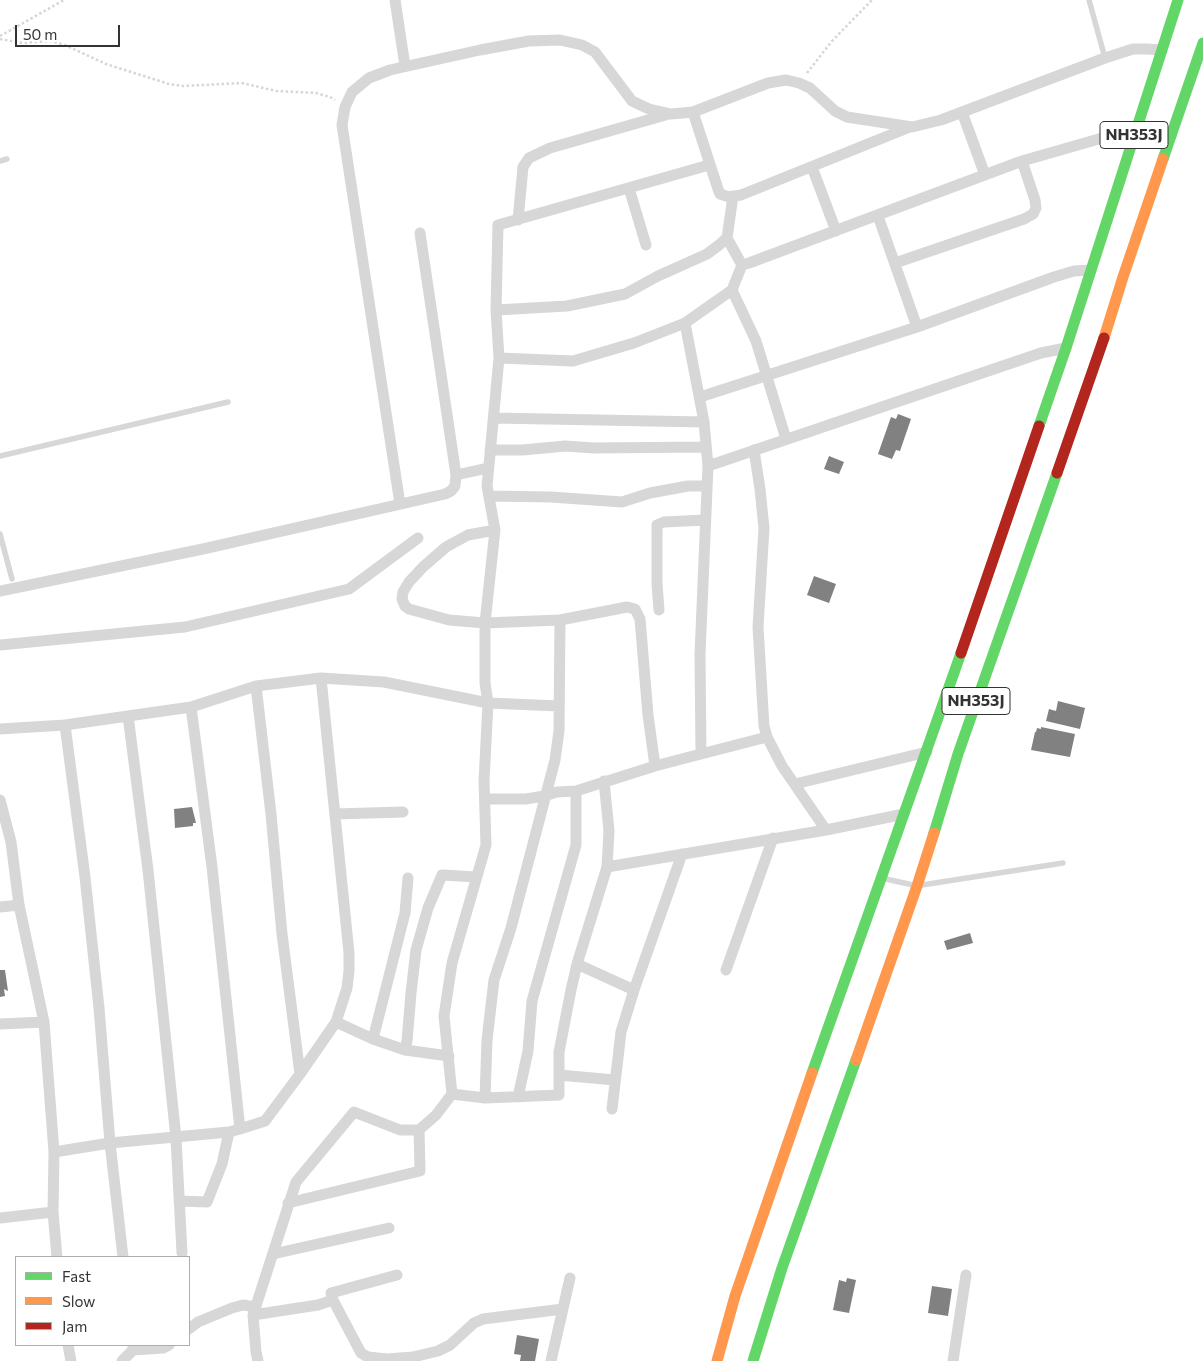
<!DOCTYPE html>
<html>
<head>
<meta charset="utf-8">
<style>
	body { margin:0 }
	#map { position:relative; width:1203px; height:1361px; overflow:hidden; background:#fff; font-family:Commissioner,sans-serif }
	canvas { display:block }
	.legend { position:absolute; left:15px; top:1256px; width:175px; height:90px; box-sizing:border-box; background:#fff; border:1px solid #adadad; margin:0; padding:6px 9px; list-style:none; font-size:15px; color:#333 }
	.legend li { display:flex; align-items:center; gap:10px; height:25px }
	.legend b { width:25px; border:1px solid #adadad }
	.scale { position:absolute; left:15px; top:25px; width:105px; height:22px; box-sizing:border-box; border:2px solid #333; border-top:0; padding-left:6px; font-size:15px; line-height:18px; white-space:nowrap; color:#333; -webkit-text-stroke:4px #fff; paint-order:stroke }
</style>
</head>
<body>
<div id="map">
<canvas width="1203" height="1361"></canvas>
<ul class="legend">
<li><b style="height:6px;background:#63d668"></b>Fast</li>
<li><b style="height:6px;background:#ff974d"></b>Slow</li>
<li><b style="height:6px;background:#b3261e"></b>Jam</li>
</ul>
<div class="scale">50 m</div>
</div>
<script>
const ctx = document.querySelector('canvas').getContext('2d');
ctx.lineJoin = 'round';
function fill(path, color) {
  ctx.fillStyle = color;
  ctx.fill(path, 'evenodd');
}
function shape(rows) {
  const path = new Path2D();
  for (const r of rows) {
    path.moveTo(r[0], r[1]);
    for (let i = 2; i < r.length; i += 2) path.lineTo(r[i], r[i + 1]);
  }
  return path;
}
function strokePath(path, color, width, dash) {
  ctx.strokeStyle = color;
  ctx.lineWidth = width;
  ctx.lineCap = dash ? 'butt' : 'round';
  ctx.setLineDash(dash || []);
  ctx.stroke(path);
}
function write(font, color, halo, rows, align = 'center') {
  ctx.font = font + ' Commissioner,sans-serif';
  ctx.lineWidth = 5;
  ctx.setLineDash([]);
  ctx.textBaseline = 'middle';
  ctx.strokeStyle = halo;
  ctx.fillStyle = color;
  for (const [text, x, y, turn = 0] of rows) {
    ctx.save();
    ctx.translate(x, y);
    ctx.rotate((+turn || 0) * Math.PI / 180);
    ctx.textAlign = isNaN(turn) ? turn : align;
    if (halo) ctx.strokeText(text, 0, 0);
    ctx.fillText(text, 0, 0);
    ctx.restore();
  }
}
fill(shape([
	[898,414,911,419,900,451,896,450,892,459,878,454,891,417,896,419],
	[829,456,844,462,839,474,824,469],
	[814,576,836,584,829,603,807,595],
	[1058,701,1085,708,1080,729,1046,721,1049,709,1056,711],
	[1041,727,1075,734,1070,757,1031,750,1035,732,1036,732,1037,728,1041,729],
	[192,807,196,823,193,823,193,826,175,828,174,809],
	[970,933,973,943,947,950,944,941],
	[0,970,5,970,8,991,4,989,5,996,0,997],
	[847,1278,856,1280,849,1313,833,1310,839,1280,846,1282],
	[932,1286,952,1289,948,1316,928,1313],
	[517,1335,539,1339,535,1361,520,1361,521,1355,514,1354]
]), '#818181');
strokePath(shape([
	[0,36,64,0],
	[0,39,23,43,51,41,67,46,106,64,169,84,183,86,242,83,276,91,316,93,330,97,335,100],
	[807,73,832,41,872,0]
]), '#d6d6d6', 2.5, [2.5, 2.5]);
strokePath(shape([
	[1089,0,1105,58],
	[0,161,7,159],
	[0,456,228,402],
	[0,534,12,579],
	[886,879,913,885],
	[922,885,1063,863]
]), '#d7d7d7', 5.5);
strokePath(shape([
	[395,0,405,66],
	[693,112,718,189,720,194,729,197,741,195,910,127],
	[962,112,985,175],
	[709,165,498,225,496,310,499,358,487,486,495,530,485,623,485,683,488,703,484,781,486,845,452,963,444,1016,452,1094,485,1098,559,1095,559,1052,571,990,577,964,607,867,826,830,904,814],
	[812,167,836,231],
	[629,188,646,245],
	[878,216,917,327],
	[518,220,523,167,529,158,550,148,669,114],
	[420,233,456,475],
	[727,238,742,265,749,263,1022,161,1137,128,1171,136],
	[895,263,1024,219,1033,214,1036,208,1035,200,1022,161],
	[732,290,756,341,786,439],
	[496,310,567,306,625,294,658,276,707,254,719,245,727,238,733,196],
	[499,358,573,361,634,343,685,323,732,290,742,265],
	[700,397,917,327,1054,277,1074,271,1091,270],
	[494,418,704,422],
	[490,450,523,450,565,446,594,448,705,447],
	[754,450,760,489,764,528,758,627,764,726,767,737,782,766,826,830],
	[708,466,1041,353,1066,348],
	[489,496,551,497,622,502,650,493,688,486,707,486],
	[400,504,342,125,345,107,352,92,369,78,390,70,480,50,529,41,560,40,582,45,595,52,632,101,649,109,671,114,693,112,768,83,786,80,799,83,810,88,835,111,847,117,912,127,941,120,1105,58,1133,49,1148,49,1162,50],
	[0,591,203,549,445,494,451,491,455,486,456,475,488,468],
	[659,610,657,584,657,525,664,522,705,520],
	[560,620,627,607,635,609,640,619,648,715,655,766],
	[0,645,185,627,349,589,418,538],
	[128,716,148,870,176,1138,182,1253],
	[65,725,85,877,99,1008,110,1143,123,1257],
	[0,729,65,725,191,707,256,686,321,678,384,682,488,703,559,706],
	[701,754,767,737],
	[604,781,609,831,607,867],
	[795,784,927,752],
	[485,799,526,799,544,796,557,792,576,791,655,766,701,754,700,654,708,466,704,422,685,323],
	[0,800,11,842,19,905,44,1022,54,1152,53,1212,57,1257],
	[335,814,403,812],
	[0,907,19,905],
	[577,964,634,990],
	[726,970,773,838],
	[336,1022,373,1039,405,1050],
	[0,1024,44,1022],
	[373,1039,405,913,408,878],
	[449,1056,405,1050,407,1041,411,993,416,950,428,908,442,875,476,877],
	[300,1074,336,1022,347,988,349,971,349,953,321,678],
	[559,1075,615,1080],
	[518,1097,528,1051,532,1001,576,845,576,791],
	[485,1098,487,1040,494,980,511,928,555,760,559,731,560,620,485,623,449,620,409,609,405,606,402,599,403,592,409,582,423,567,446,547,468,535,495,530],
	[612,1109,621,1032,634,990,682,854],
	[240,1129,265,1121,300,1074,282,934,271,814,256,686],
	[54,1152,110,1143,229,1132,240,1129,212,867,191,707],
	[179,1201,207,1202,222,1164,229,1132],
	[288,1203,420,1171,419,1130],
	[0,1218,53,1212],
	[273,1254,389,1228],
	[333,1300,331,1293,397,1275],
	[253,1315,318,1305,333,1300,361,1353,368,1357,387,1359,413,1357,438,1351,450,1345,474,1323,483,1319,563,1309],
	[189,1329,198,1322,232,1308,243,1305,256,1307],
	[68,1345,71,1361],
	[133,1350,163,1348,169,1345],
	[122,1361,133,1350,133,1345],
	[258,1361,256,1352,253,1315,296,1182,354,1112,400,1130,419,1130,436,1115,452,1094],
	[551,1361,570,1278],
	[953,1361,966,1275]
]), '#d7d7d7', 11);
strokePath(shape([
	[1163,159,1203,43],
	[1039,426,1066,348,1178,0],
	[934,833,958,754,1057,473],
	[812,1073,961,653],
	[753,1361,782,1268,856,1060]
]), '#63d668', 11);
strokePath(shape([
	[1104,338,1123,277,1163,159],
	[856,1060,917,886,934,833],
	[717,1361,735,1296,812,1073]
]), '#ff974d', 11);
strokePath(shape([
	[1057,473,1104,338],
	[961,653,1039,426]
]), '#b3261e', 11);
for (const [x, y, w] of [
	[1134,135,68],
	[976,701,68]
]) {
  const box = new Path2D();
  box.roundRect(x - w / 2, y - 13.5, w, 27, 4);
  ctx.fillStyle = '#fff';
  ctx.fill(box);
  strokePath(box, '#333', 1);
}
write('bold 16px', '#333', null, [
	["NH353J",1134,135],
	["NH353J",976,701]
]);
</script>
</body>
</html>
